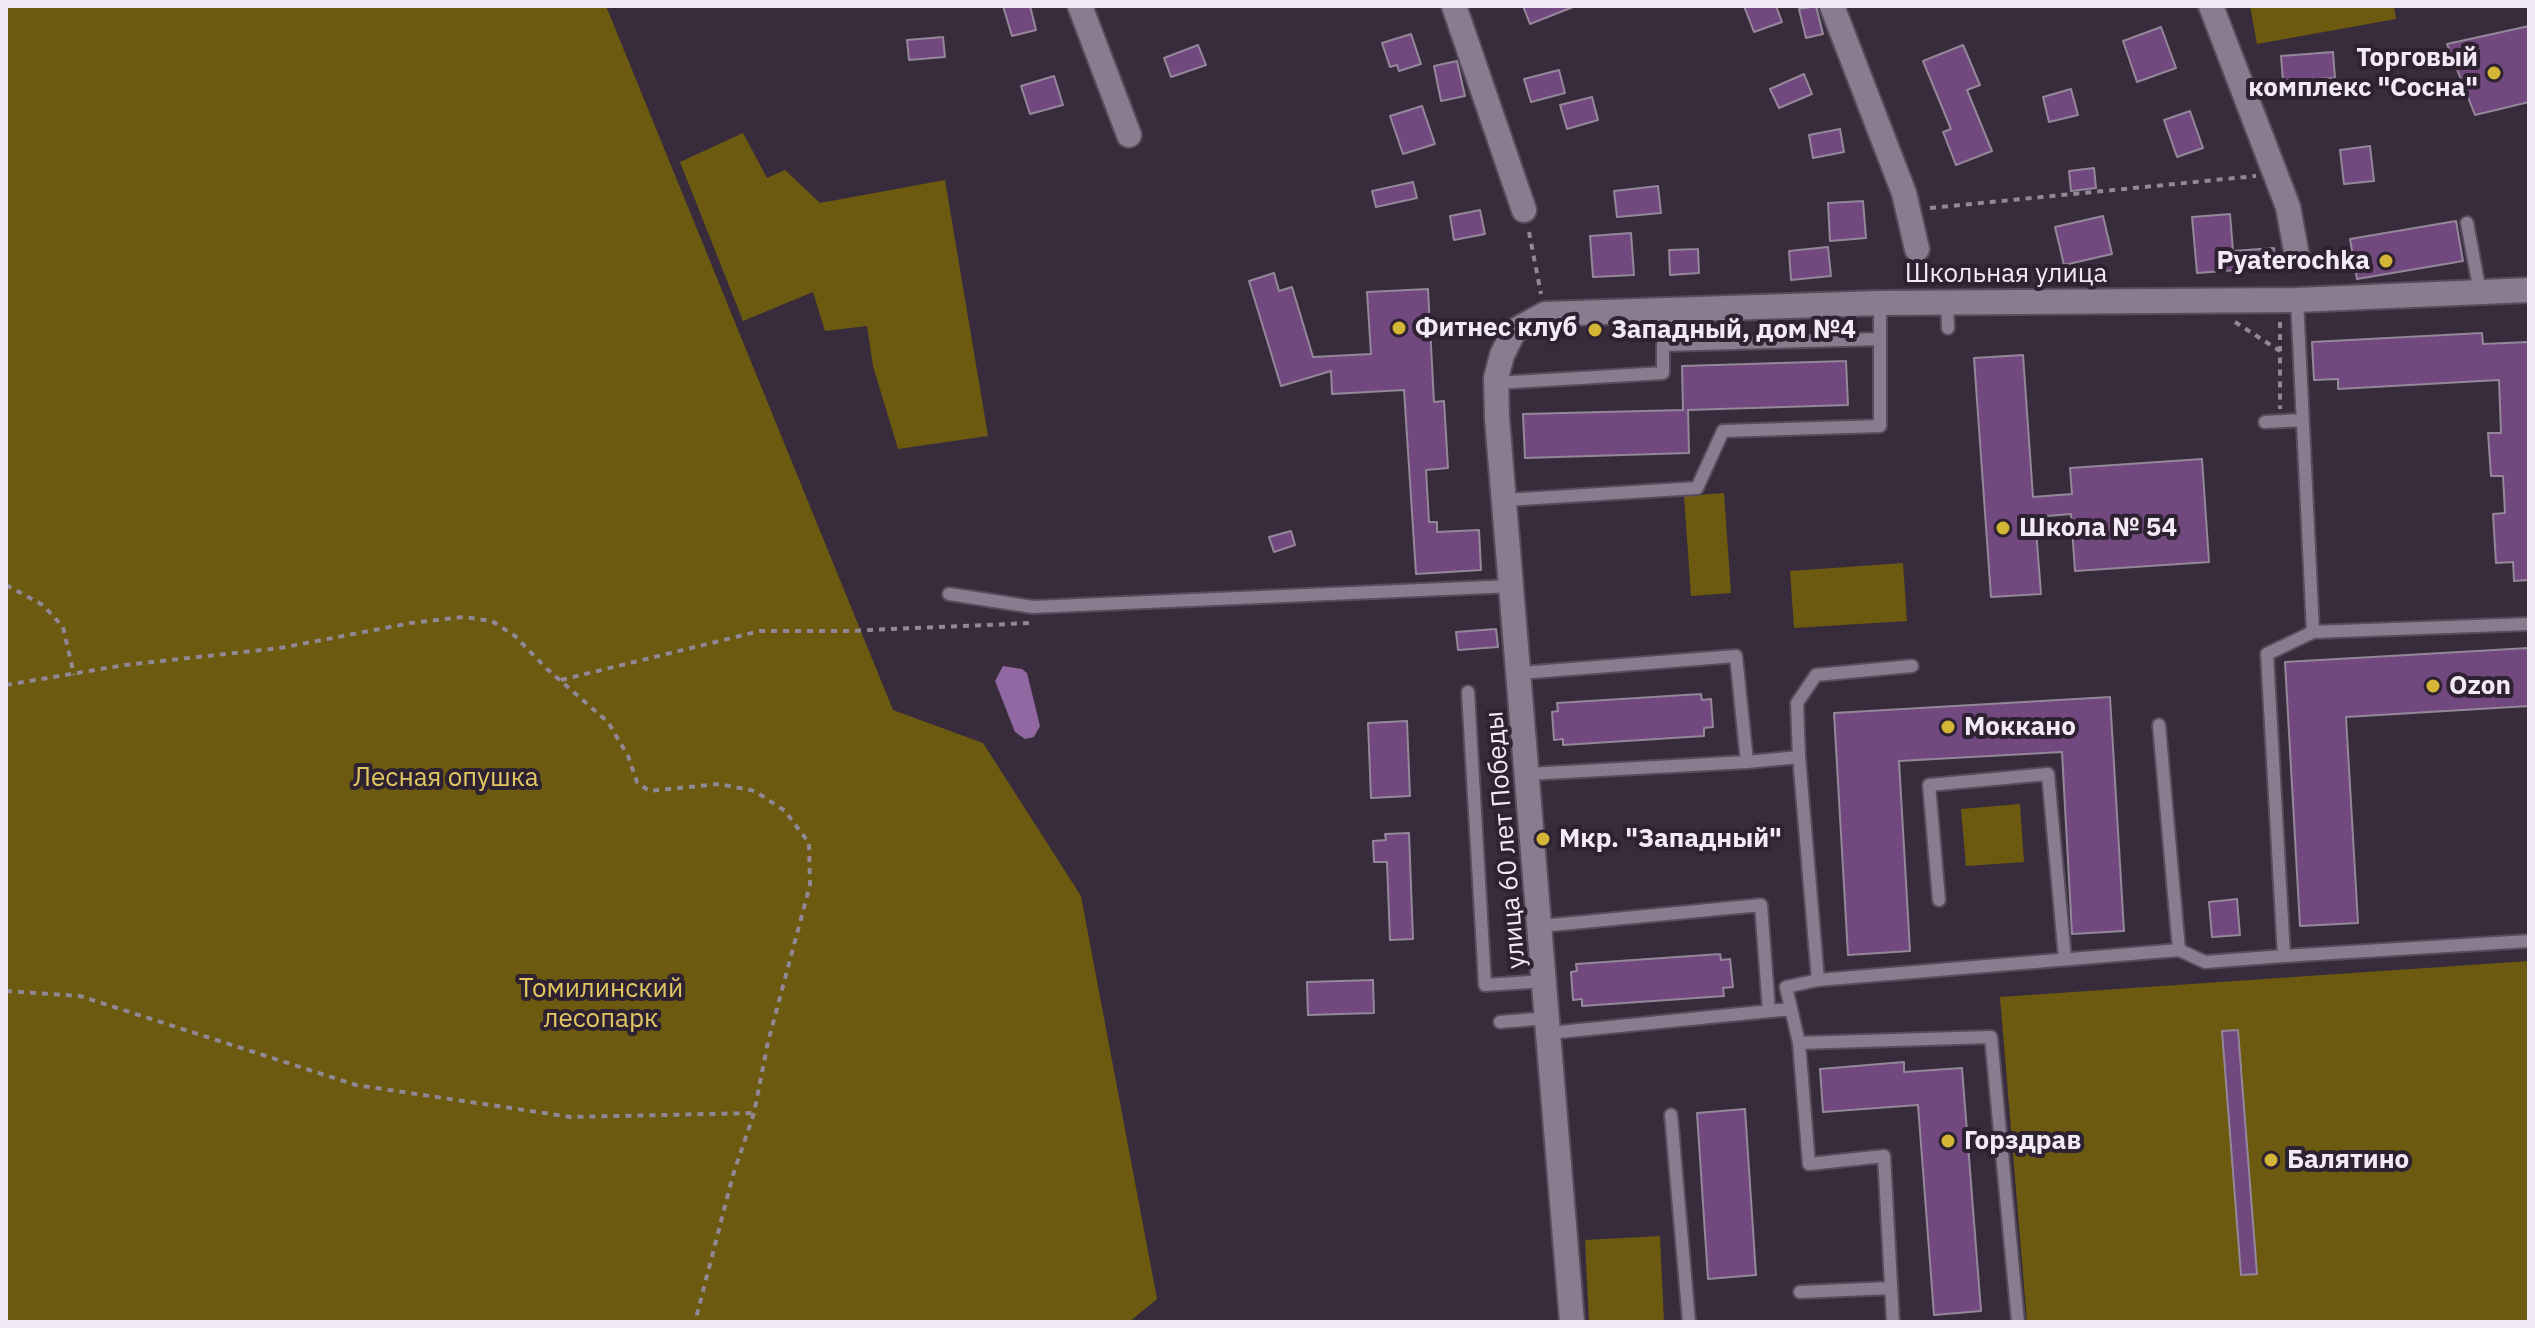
<!DOCTYPE html>
<html>
<head>
<meta charset="utf-8">
<style>
	body { margin:0 }
	#map { position:relative; width:2535px; height:1328px; overflow:hidden; background:#382c3c; font-family:"IBM Plex Sans",sans-serif }
	canvas { display:block }
	.frame { position:absolute; inset:0; border:8px solid #f2eaf5; pointer-events:none }
</style>
</head>
<body>
<div id="map">
<canvas width="2535" height="1328"></canvas>
<div class="frame"></div>
</div>
<script>
const ctx = document.querySelector('canvas').getContext('2d');
ctx.lineJoin = 'round';
function fill(path, color) {
  ctx.fillStyle = color;
  ctx.fill(path, 'evenodd');
}
function shape(rows) {
  const path = new Path2D();
  for (const r of rows) {
    path.moveTo(r[0], r[1]);
    for (let i = 2; i < r.length; i += 2) path.lineTo(r[i], r[i + 1]);
  }
  return path;
}
function strokePath(path, color, width, dash) {
  ctx.strokeStyle = color;
  ctx.lineWidth = width;
  ctx.lineCap = dash ? 'butt' : 'round';
  ctx.setLineDash(dash || []);
  ctx.stroke(path);
}
function write(font, color, halo, rows, align = 'center') {
  ctx.font = font + ' "IBM Plex Sans",sans-serif';
  ctx.lineWidth = 8;
  ctx.setLineDash([]);
  ctx.textBaseline = 'middle';
  ctx.strokeStyle = halo;
  ctx.fillStyle = color;
  for (const [text, x, y, turn = 0] of rows) {
    ctx.save();
    ctx.translate(x, y);
    ctx.rotate((+turn || 0) * Math.PI / 180);
    ctx.textAlign = isNaN(turn) ? turn : align;
    if (halo) ctx.strokeText(text, 0, 0);
    ctx.fillText(text, 0, 0);
    ctx.restore();
  }
}
fill(shape([
	[6,6,606,6,893,710,983,743,1081,896,1157,1299,1129,1322,6,1322],
	[2250,6,2394,6,2396,19,2257,44],
	[743,133,767,178,785,170,820,203,945,180,988,436,898,449,873,366,867,326,825,331,813,292,743,321,680,162],
	[1724,493,1731,593,1691,596,1684,496],
	[1903,563,1907,621,1794,628,1790,571],
	[2020,804,2024,862,1966,866,1961,809],
	[2529,961,2529,1322,2027,1322,2000,997],
	[1660,1236,1664,1322,1589,1322,1585,1240]
]), '#6b5a0f');
fill(shape([
	[1003,666,1022,669,1027,673,1040,726,1034,737,1025,739,1015,732,995,681]
]), '#9168a1');
const building = shape([
	[1003,6,1030,6,1036,30,1012,36,1003,6],
	[1523,6,1573,6,1573,7,1530,24,1523,6],
	[1744,6,1776,6,1782,22,1754,32,1744,6],
	[1816,6,1823,34,1806,38,1799,9,1816,6],
	[2529,26,2529,102,2475,115,2447,44,2529,26],
	[2161,27,2176,68,2137,82,2123,41,2161,27],
	[1411,34,1421,64,1399,71,1397,65,1390,67,1382,43,1411,34],
	[943,37,945,57,909,60,907,40,943,37],
	[1198,45,1206,65,1171,77,1164,58,1198,45],
	[1963,45,1980,85,1967,90,1992,151,1956,165,1943,132,1951,129,1923,61,1963,45],
	[2333,52,2335,78,2283,81,2281,56,2333,52],
	[1457,61,1465,96,1441,101,1434,66,1457,61],
	[1559,70,1565,93,1531,102,1524,79,1559,70],
	[1804,74,1812,94,1779,108,1770,89,1804,74],
	[1054,76,1063,105,1030,114,1021,86,1054,76],
	[2071,89,2078,115,2049,122,2043,97,2071,89],
	[1592,97,1598,120,1567,129,1560,105,1592,97],
	[1422,106,1435,144,1403,154,1390,116,1422,106],
	[2190,111,2203,148,2177,157,2164,120,2190,111],
	[1840,129,1844,152,1813,158,1809,135,1840,129],
	[2370,146,2374,181,2344,184,2340,150,2370,146],
	[2094,168,2096,188,2071,191,2069,171,2094,168],
	[1413,182,1417,198,1376,207,1372,191,1413,182],
	[1658,186,1661,213,1617,217,1614,191,1658,186],
	[1863,201,1866,238,1830,241,1828,203,1863,201],
	[1480,210,1485,234,1454,240,1450,216,1480,210],
	[2230,214,2233,251,2274,248,2276,267,2197,273,2192,217,2230,214],
	[2103,216,2112,254,2064,265,2055,227,2103,216],
	[2456,221,2463,261,2357,279,2350,239,2456,221],
	[1631,233,1634,275,1593,277,1590,236,1631,233],
	[1828,247,1831,276,1791,280,1789,251,1828,247],
	[1698,249,1699,273,1670,275,1669,250,1698,249],
	[1274,273,1279,291,1292,287,1313,357,1371,354,1367,292,1428,289,1434,402,1444,401,1448,468,1426,470,1429,522,1437,522,1437,532,1479,530,1481,570,1416,574,1404,390,1332,394,1331,371,1281,386,1249,281,1274,273],
	[2482,333,2483,344,2528,342,2529,580,2514,581,2513,562,2496,563,2493,514,2505,513,2503,476,2491,476,2488,433,2501,433,2499,380,2338,389,2338,379,2314,380,2312,342,2482,333],
	[2023,355,2033,497,2072,494,2070,468,2202,459,2209,562,2075,571,2071,514,2035,517,2041,594,1991,597,1974,358,2023,355],
	[1846,361,1848,405,1688,410,1689,453,1525,458,1523,414,1683,410,1682,366,1846,361],
	[1291,531,1295,545,1274,552,1269,537,1291,531],
	[1496,629,1498,647,1458,650,1456,632,1496,629],
	[2529,648,2529,706,2346,717,2358,923,2300,926,2285,662,2529,648],
	[1701,694,1702,700,1711,699,1713,727,1704,728,1704,736,1563,745,1563,739,1554,740,1552,712,1558,711,1557,703,1701,694],
	[2110,697,2124,931,2072,934,2062,752,1899,761,1910,951,1848,955,1834,713,2110,697],
	[1407,721,1410,796,1371,798,1368,723,1407,721],
	[1409,833,1413,939,1390,940,1387,862,1374,862,1373,841,1386,840,1385,834,1409,833],
	[2237,899,2240,935,2212,937,2209,902,2237,899],
	[1720,954,1721,960,1730,959,1733,987,1723,988,1724,996,1582,1006,1582,999,1573,1000,1571,972,1577,971,1576,964,1720,954],
	[1373,980,1374,1013,1308,1015,1307,982,1373,980],
	[2238,1030,2257,1274,2241,1275,2222,1031,2238,1030],
	[1904,1062,1904,1072,1962,1068,1981,1311,1934,1315,1918,1105,1823,1112,1820,1069,1904,1062],
	[1745,1109,1756,1275,1708,1279,1697,1113,1745,1109]
]);
fill(building, '#71497f');
strokePath(building, '#95879a', 2);
const service = shape([
	[2467,223,2480,292],
	[2297,300,2313,632,2267,654,2284,956,2529,941],
	[1947,303,1948,328],
	[1496,383,1663,373,1663,345,1880,339],
	[2265,422,2302,420],
	[1505,500,1697,488,1723,431,1880,426,1880,303],
	[949,594,1033,607,1512,586],
	[2313,632,2529,624],
	[1520,673,1736,656,1747,762,1799,757,1818,980,1786,987,1799,1043,1809,1164,1884,1156,1893,1322],
	[1468,692,1485,985,1545,981],
	[1799,757,1797,703,1816,675,1912,666],
	[1528,774,1747,762],
	[1939,900,1929,785,2048,774,2065,959],
	[1541,926,1761,905,1769,1011],
	[2179,950,2205,962,2284,956],
	[1818,980,2179,950,2159,725],
	[1500,1022,1548,1018],
	[1549,1033,1791,1009],
	[1799,1043,1991,1037,2018,1322],
	[1671,1115,1689,1322],
	[1800,1292,1891,1288]
]);
const minor = shape([
	[1080,6,1129,135],
	[1454,6,1524,210],
	[1832,6,1904,193,1917,249],
	[2211,6,2288,207,2297,256],
	[1572,1322,1497,418,1496,378,1502,355,1514,331,1545,314,1880,303,2297,300,2529,290]
]);
strokePath(service, '#564c5a', 16);
strokePath(minor, '#564c5a', 28);
strokePath(shape([
	[1930,208,2256,176],
	[1529,232,1541,294],
	[2235,322,2280,351,2280,409],
	[2280,322,2280,351],
	[6,585,43,605,63,627,74,675],
	[561,680,760,631,847,631,1031,623],
	[6,685,125,665,280,648,411,623,463,617,492,621,515,636,547,669,608,722,628,756,637,782,649,791,719,784,755,791,785,811,809,843,810,885,768,1042,754,1113,733,1175,695,1322],
	[6,991,80,996,356,1085,571,1117,754,1113]
]), '#928895', 4, [6, 6]);
strokePath(service, '#897c8f', 12);
strokePath(minor, '#897c8f', 24);
for (const [x, y, r, color] of [
	[2494,73,8,"#d3b635"],
	[2386,261,8,"#d3b635"],
	[1399,328,8,"#d3b635"],
	[1595,330,8,"#d3b635"],
	[2003,528,8,"#d3b635"],
	[2433,686,8,"#d3b635"],
	[1948,727,8,"#d3b635"],
	[1543,839,8,"#d3b635"],
	[1948,1141,8,"#d3b635"],
	[2271,1160,8,"#d3b635"]
]) {
  const dot = new Path2D();
  dot.arc(x, y, r, 0, 2 * Math.PI);
  ctx.fillStyle = color;
  ctx.fill(dot);
  strokePath(dot, '#2e2232', 3);
}
write('bold 26px', '#f2eaf5', '#2e2232', [
	["Торговый",2478,58,"right"],
	["комплекс \"Сосна\"",2478,88,"right"],
	["Pyaterochka",2370,261,"right"],
	["Фитнес клуб",1415,328],
	["Западный, дом №4",1611,330],
	["Школа № 54",2019,528],
	["Ozon",2449,686],
	["Моккано",1964,727],
	["Мкр. \"Западный\"",1559,839],
	["Горздрав",1964,1141],
	["Балятино",2287,1160]
], 'left');
write('26px', '#f2eaf5', '#2e2232', [
	["Школьная улица",2006,274],
	["улица 60 лет Победы",1506,840,-95]
]);
write('26px', '#e1c861', '#2e2232', [
	["Лесная опушка",446,778],
	["Томилинский",601,989],
	["лесопарк",601,1019]
]);
</script>
</body>
</html>
